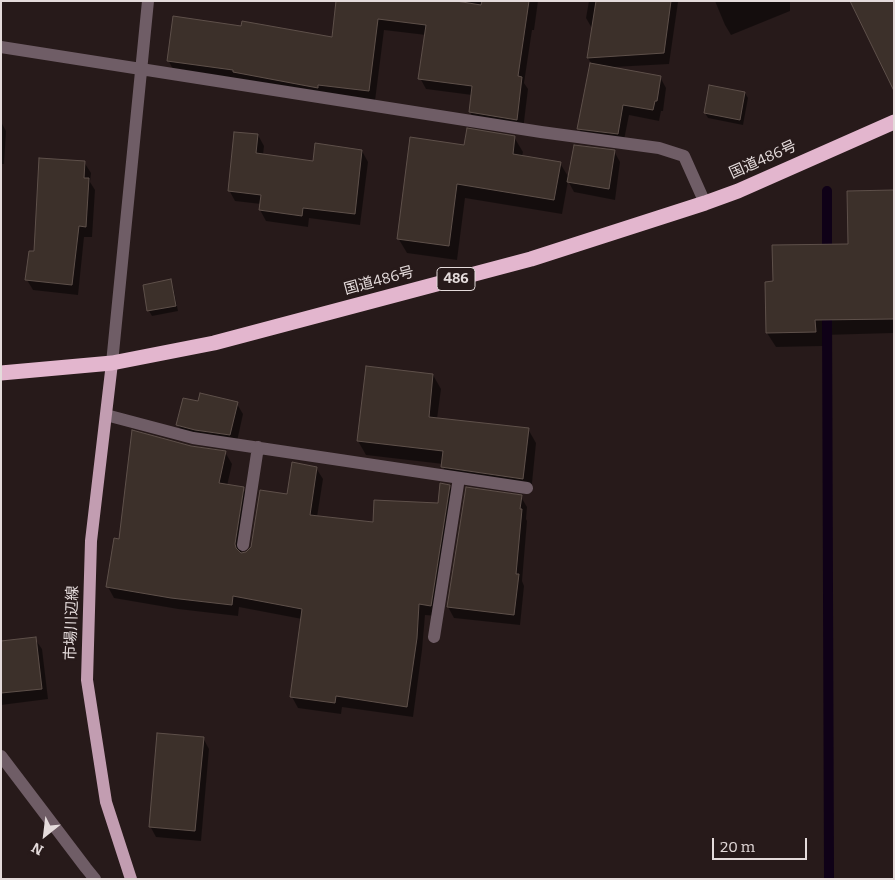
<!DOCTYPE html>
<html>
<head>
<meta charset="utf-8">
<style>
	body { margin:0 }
	#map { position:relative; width:895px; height:880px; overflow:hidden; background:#271a1a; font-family:Bitter,serif }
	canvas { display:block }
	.frame { position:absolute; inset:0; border:2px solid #e4dbdb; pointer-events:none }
	.north { position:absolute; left:20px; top:810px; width:50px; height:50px; -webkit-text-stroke:4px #271a1a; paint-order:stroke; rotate:209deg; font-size:14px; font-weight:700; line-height:20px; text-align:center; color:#e4dbdb }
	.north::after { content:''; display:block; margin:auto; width:18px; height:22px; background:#e4dbdb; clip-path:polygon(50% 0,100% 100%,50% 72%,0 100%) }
	.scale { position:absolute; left:712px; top:838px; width:95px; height:22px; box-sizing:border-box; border:2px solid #e4dbdb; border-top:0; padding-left:6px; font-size:15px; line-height:18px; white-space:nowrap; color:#e4dbdb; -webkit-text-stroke:4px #271a1a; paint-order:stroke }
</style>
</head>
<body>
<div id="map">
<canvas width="895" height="880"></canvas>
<div class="frame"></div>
<div class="north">N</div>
<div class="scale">20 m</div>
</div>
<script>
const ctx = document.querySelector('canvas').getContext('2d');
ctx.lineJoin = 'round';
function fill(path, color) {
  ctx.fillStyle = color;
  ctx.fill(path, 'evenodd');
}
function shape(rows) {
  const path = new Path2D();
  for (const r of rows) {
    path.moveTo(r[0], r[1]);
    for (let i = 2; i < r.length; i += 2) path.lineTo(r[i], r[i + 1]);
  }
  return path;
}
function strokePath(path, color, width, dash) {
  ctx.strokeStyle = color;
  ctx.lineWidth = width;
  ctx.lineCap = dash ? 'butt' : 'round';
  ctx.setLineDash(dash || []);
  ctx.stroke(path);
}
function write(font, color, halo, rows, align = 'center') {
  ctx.font = font + ' Bitter,"Noto Sans JP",serif';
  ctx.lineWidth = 5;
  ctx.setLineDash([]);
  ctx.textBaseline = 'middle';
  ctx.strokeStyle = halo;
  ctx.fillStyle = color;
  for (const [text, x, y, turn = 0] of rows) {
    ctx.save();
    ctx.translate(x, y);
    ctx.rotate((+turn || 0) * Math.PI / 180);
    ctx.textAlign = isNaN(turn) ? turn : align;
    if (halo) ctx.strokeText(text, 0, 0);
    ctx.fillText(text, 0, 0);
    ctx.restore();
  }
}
fill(shape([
	[338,1,538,1,534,30,532,30,524,83,528,89,523,130,476,123,470,112,472,95,426,89,420,78,426,35,384,30,375,101,174,71,168,60,333,38],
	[589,1,677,1,678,2,669,64,614,67,613,68,660,77,666,88,663,111,661,111,659,121,629,115,623,145,585,139,579,129,591,63,588,58,593,30,586,18],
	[715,1,790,1,790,11,731,35,725,25],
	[745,93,748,98,743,125,708,118,705,113],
	[1,122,6,131,4,164,1,164],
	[258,135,264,146,263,155,314,163,362,151,368,162,360,225,309,218,308,227,266,221,260,210,261,204,235,201,229,190],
	[514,137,523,152,522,156,560,163,569,178,614,151,620,162,615,200,574,192,568,181,562,214,465,198,457,260,407,253,398,238,466,146],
	[84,162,91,173,90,182,95,190,92,237,84,237,78,295,33,290,27,280],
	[894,191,894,333,823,335,823,346,776,347,767,333,774,283,850,245],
	[170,281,173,286,178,311,152,316,149,311],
	[433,375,441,389,437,419,528,429,536,443,531,493,451,481,443,467,443,464,366,455,358,441],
	[199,403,237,404,243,414,236,446,184,436,178,425],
	[191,447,225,452,232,464,227,486,243,488,249,500,241,554,247,554,288,496,316,468,323,479,317,517,374,523,439,504,449,486,456,497,437,616,425,615,422,650,413,717,342,707,341,714,298,708,292,697,302,619,239,607,238,616,178,609,114,598,108,587,120,541],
	[521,497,527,507,526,519,527,521,522,581,524,586,520,625,454,618,448,607],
	[35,639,42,649,48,699,1,705,1,642],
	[203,738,209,749,201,841,156,837,150,826]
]), '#0007');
strokePath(shape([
	[827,191,827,258],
	[827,307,829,879]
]), '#0f0117', 10);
const building = shape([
	[336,1,456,1,481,5,482,1,529,1,518,76,522,77,517,120,469,112,472,86,418,79,426,25,378,19,369,91,318,85,318,88,233,72,233,70,167,61,173,16,241,26,242,21,332,37,336,1],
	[596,1,671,1,664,53,587,58,596,1],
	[850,1,894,1,894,91,850,1],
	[590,63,661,76,657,101,655,101,653,110,623,105,618,134,577,129,590,63],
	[709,85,745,92,740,120,704,113,709,85],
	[467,128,515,136,513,154,561,162,554,200,457,184,449,246,397,239,410,137,464,145,467,128],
	[234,132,258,134,256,153,313,161,315,143,362,150,355,214,303,208,302,216,259,210,261,195,228,191,234,132],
	[574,145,615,150,609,189,567,182,574,145],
	[39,158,85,161,84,178,89,178,86,227,79,226,72,285,25,280,29,251,34,251,39,158],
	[894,190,894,319,815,320,816,332,766,333,765,282,773,281,772,245,848,244,847,191,894,190],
	[171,279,176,306,147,311,143,285,171,279],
	[366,366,433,374,429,417,529,428,523,479,441,467,443,451,357,441,366,366],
	[200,393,238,402,230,435,195,430,176,425,183,398,198,401,200,393],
	[132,430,191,446,226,451,219,483,244,487,235,544,236,548,241,553,246,552,251,547,260,490,287,494,292,462,317,467,310,515,373,522,374,500,438,503,440,483,450,485,431,606,419,604,417,638,407,707,336,696,335,703,290,697,302,609,233,596,232,605,171,598,106,587,114,538,119,539,132,430],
	[466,487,522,495,520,509,522,509,516,574,519,574,514,615,447,607,466,487],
	[36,637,42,689,1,693,1,641,36,637],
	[157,733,204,737,195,831,149,827,157,733]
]);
fill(building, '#3c302a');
strokePath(building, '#5e504a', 1);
strokePath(shape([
	[1,47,541,132,659,148,684,156,705,203],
	[112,363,148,1],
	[106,415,193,438,527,488],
	[243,545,258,447],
	[434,637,459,478],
	[1,756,86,868,95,879]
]), '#6f5d66', 12);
strokePath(shape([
	[112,363,91,541,87,680,106,802,131,879]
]), '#c29db1', 12);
strokePath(shape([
	[1,373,112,363,214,343,531,259,705,203,738,191,894,122]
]), '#e3b6ce', 15);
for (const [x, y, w] of [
	[456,279,38]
]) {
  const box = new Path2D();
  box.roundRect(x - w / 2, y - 11.5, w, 23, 4);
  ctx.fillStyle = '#271a1a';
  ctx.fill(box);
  strokePath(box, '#e4dbdb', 1);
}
write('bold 14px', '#e4dbdb', null, [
	["486",456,279]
]);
write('15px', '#e4dbdb', '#271a1a', [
	["国道486号",763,160,-24],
	["国道486号",379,281,-15],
	["市場川辺線",72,623,-88]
]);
</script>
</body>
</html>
